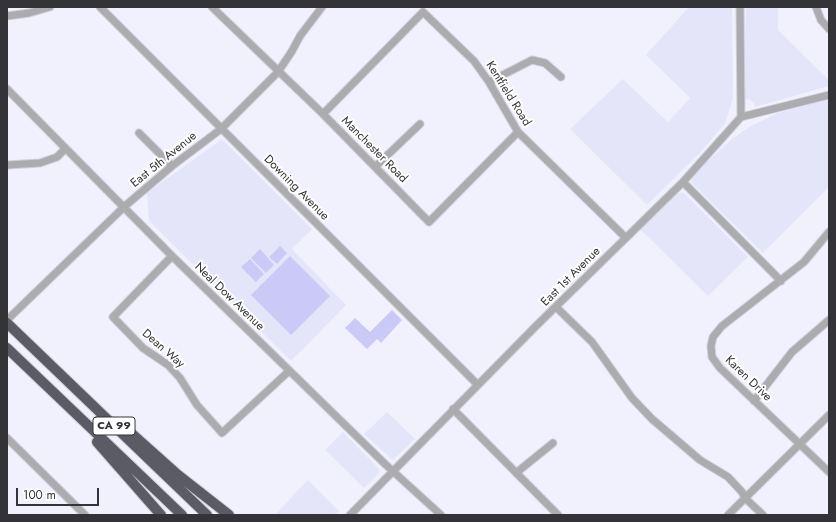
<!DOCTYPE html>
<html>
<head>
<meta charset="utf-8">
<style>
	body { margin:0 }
	#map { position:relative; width:836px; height:522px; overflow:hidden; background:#f1f1fd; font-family:Jost,sans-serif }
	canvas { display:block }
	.frame { position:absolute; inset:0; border:8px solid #333338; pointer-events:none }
	.scale { position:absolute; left:16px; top:488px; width:83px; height:18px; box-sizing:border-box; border:2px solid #333338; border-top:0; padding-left:5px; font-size:12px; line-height:14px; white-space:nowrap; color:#333338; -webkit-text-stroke:3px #fff; paint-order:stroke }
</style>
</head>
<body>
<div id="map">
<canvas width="836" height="522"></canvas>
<div class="frame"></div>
<div class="scale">100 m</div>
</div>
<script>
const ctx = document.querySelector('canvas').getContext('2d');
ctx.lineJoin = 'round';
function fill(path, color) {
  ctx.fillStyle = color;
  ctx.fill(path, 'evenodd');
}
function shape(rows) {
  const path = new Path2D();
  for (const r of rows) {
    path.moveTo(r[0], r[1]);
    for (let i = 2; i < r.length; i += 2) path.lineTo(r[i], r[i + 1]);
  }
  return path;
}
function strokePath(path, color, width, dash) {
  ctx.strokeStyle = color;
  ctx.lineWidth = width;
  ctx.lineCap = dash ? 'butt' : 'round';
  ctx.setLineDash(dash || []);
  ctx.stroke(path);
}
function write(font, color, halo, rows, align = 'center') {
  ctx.font = font + ' Jost,sans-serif';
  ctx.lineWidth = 4;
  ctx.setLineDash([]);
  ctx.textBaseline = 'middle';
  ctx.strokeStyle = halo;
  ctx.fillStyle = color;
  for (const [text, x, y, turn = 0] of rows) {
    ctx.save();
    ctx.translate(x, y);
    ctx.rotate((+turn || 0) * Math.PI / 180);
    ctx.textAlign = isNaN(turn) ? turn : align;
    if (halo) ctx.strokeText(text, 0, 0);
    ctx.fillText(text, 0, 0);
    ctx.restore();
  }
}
fill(shape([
	[689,7,732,7,733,98,725,124,699,154,647,205,570,129,623,79,668,122,690,98,646,55],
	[746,7,778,7,778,30,829,80,829,86,755,107,754,103,749,99,743,100],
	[829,99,829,187,763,253,691,182,693,175,731,140,749,127,778,113],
	[222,139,312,229,292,249,346,305,291,361,149,221,147,193],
	[677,193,684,193,748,257,708,296,640,229],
	[387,412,415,439,393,460,364,434],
	[343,432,379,469,379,473,375,478,364,488,325,450],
	[308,480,339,511,335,515,275,515]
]), '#e5e5f9');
fill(shape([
	[280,246,287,253,277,264,269,257],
	[260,249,274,265,266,273,251,258],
	[290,256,330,296,291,335,251,295],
	[250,259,264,274,256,282,241,267],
	[392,310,402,320,381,343,377,339,367,349,345,328,355,318,370,332]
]), '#cbcaf6');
const minor = shape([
	[100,7,478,385],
	[212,7,323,114,429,222,518,132],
	[740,7,741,117],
	[816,7,821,20,829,29],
	[7,16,29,13,50,7],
	[489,82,532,60,545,63,561,77],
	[7,89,172,256,385,464,441,515],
	[323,114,423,12,474,61,489,82,518,132,626,238],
	[139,133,172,166],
	[7,165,40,163,57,157,65,149],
	[376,166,420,124],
	[683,182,781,281],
	[829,232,804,262,722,326,713,337,711,346,712,357,720,368,829,472],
	[172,256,113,317,143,348,168,365,180,378,197,405,222,433,289,371],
	[556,307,592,342,632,398,652,419,700,460,728,477,742,492,745,498,763,515],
	[7,320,125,206,172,166,221,129,278,72,292,51,300,36,322,7],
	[754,401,792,352,829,320],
	[453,409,558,515],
	[7,438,85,515],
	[516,473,553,443],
	[350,515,535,327,683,182,741,117,829,95],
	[728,515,829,415]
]);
const highway = shape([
	[7,323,207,515],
	[7,348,182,515],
	[122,425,178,475,229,515],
	[97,442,161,515]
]);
strokePath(minor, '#cfcfda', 9);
strokePath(highway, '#cfcfda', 12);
strokePath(minor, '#ababb0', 7);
strokePath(highway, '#5b5b66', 10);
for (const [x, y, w] of [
	[114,426,42]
]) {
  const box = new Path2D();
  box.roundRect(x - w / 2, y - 9, w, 18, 3);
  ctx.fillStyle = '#fff';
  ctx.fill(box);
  strokePath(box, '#333338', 1);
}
write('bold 11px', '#333338', null, [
	["CA 99",114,426]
]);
write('12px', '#333338', '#fff', [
	["Kentfield Road",508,94,58],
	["Manchester Road",374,150,45],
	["East 5th Avenue",164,160,-39],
	["Downing Avenue",296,188,45],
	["East 1st Avenue",571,277,-45],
	["Neal Dow Avenue",229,297,44],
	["Dean Way",163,349,41],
	["Karen Drive",748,379,44]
]);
</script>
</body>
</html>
